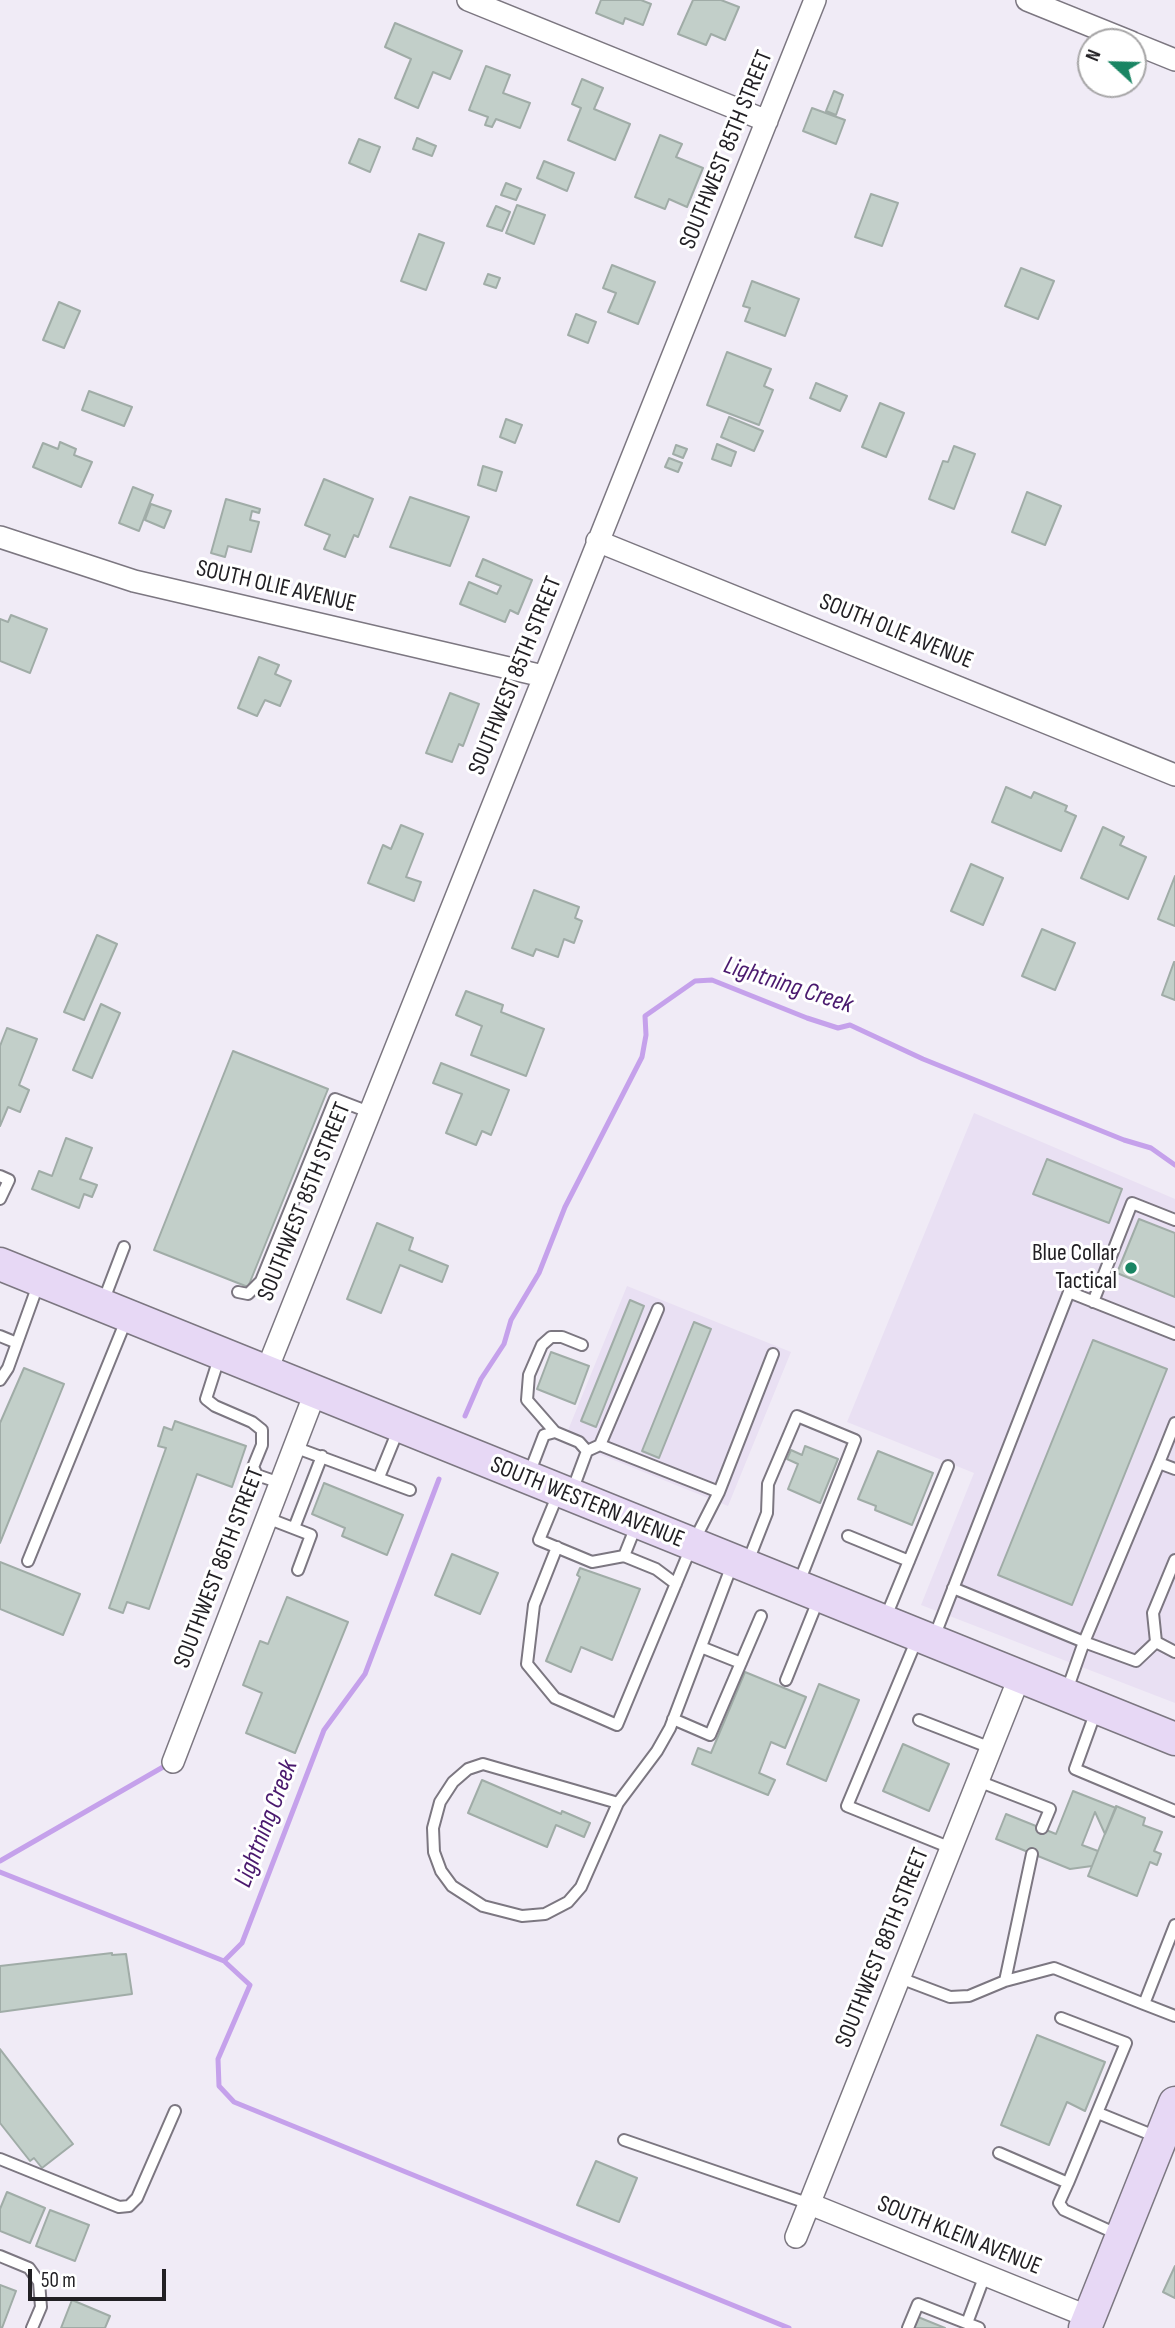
<!DOCTYPE html>
<html>
<head>
<meta charset="utf-8">
<style>
	body { margin:0 }
	#map { position:relative; width:1175px; height:2328px; overflow:hidden; background:#f0ebf6; font-family:"Sofia Sans Condensed",sans-serif }
	canvas { display:block }
	.north { position:absolute; left:1077px; top:28px; width:70px; height:70px; box-sizing:border-box; background:#fff; border:2px solid #a7a6a7; border-radius:50%; rotate:292deg; font-size:19px; font-weight:700; line-height:28px; text-align:center; color:#222024 }
	.north::after { content:''; display:block; margin:auto; width:24px; height:32px; background:#198563; clip-path:polygon(50% 0,100% 100%,50% 72%,0 100%) }
	.scale { position:absolute; left:28px; top:2269px; width:138px; height:32px; box-sizing:border-box; border:4px solid #222024; border-top:0; padding-left:9px; font-size:21px; line-height:24px; white-space:nowrap; color:#222024; -webkit-text-stroke:5px #fff; paint-order:stroke }
</style>
</head>
<body>
<div id="map">
<canvas width="1175" height="2328"></canvas>
<div class="north">N</div>
<div class="scale">50 m</div>
</div>
<script>
const ctx = document.querySelector('canvas').getContext('2d');
ctx.lineJoin = 'round';
function fill(path, color) {
  ctx.fillStyle = color;
  ctx.fill(path, 'evenodd');
}
function shape(rows) {
  const path = new Path2D();
  for (const r of rows) {
    path.moveTo(r[0], r[1]);
    for (let i = 2; i < r.length; i += 2) path.lineTo(r[i], r[i + 1]);
  }
  return path;
}
function strokePath(path, color, width, dash) {
  ctx.strokeStyle = color;
  ctx.lineWidth = width;
  ctx.lineCap = dash ? 'butt' : 'round';
  ctx.setLineDash(dash || []);
  ctx.stroke(path);
}
function write(font, color, halo, rows, align = 'center') {
  ctx.font = font + ' "Sofia Sans Condensed",sans-serif';
  ctx.lineWidth = 6;
  ctx.setLineDash([]);
  ctx.textBaseline = 'middle';
  ctx.strokeStyle = halo;
  ctx.fillStyle = color;
  for (const [text, x, y, turn = 0] of rows) {
    ctx.save();
    ctx.translate(x, y);
    ctx.rotate((+turn || 0) * Math.PI / 180);
    ctx.textAlign = isNaN(turn) ? turn : align;
    if (halo) ctx.strokeText(text, 0, 0);
    ctx.fillText(text, 0, 0);
    ctx.restore();
  }
}
fill(shape([
	[974,1113,1175,1199,1175,1703,921,1605,974,1473,847,1422],
	[627,1286,791,1352,728,1506,564,1440]
]), '#e9e0f3');
strokePath(shape([
	[465,1416,481,1379,504,1344,511,1320,539,1273,565,1207,642,1057,646,1035,645,1016,695,981,712,980,807,1018,838,1028,850,1025,923,1059,1124,1140,1151,1148,1175,1165],
	[0,1861,170,1763],
	[0,1872,224,1961,250,1985,218,2059,219,2086,234,2102,789,2328],
	[224,1961,242,1943,324,1730,365,1674,439,1479]
]), '#c5a1eb', 5);
const building = shape([
	[601,0,641,0,651,4,643,25,625,18,623,24,596,13,601,0],
	[693,0,721,0,739,7,725,40,711,34,706,45,678,34,693,0],
	[395,23,462,51,450,79,433,72,418,108,395,98,411,59,385,47,395,23],
	[486,66,510,75,503,93,530,103,520,128,496,119,492,127,485,125,488,117,469,110,486,66],
	[582,79,603,88,594,109,630,124,615,160,568,140,581,108,572,104,582,79],
	[834,91,843,95,836,115,826,111,834,91],
	[812,108,845,120,836,144,803,131,812,108],
	[660,135,682,144,676,157,703,168,687,207,669,199,665,209,635,197,660,135],
	[417,138,436,146,432,156,413,149,417,138],
	[359,139,380,147,370,172,349,163,359,139],
	[544,161,574,173,567,191,537,178,544,161],
	[506,183,521,189,516,200,501,195,506,183],
	[871,194,898,203,882,246,855,237,871,194],
	[517,205,545,215,534,244,506,233,517,205],
	[496,206,510,212,502,231,487,226,496,206],
	[419,234,444,243,426,290,401,281,419,234],
	[612,265,655,282,638,324,608,312,616,293,603,288,612,265],
	[1021,268,1054,281,1038,319,1005,306,1021,268],
	[488,274,500,278,496,288,484,284,488,274],
	[752,281,799,299,785,336,745,321,750,308,743,306,752,281],
	[59,302,80,311,64,348,43,340,59,302],
	[576,314,596,322,588,343,568,335,576,314],
	[727,352,771,369,764,386,773,390,759,425,707,405,727,352],
	[816,383,847,396,840,411,810,398,816,383],
	[89,391,132,407,124,426,82,410,89,391],
	[880,403,904,413,886,457,862,447,880,403],
	[729,417,763,431,754,451,721,437,729,417],
	[506,419,522,425,515,443,500,437,506,419],
	[60,442,76,449,74,455,92,462,81,487,33,467,43,443,58,449,60,442],
	[717,444,736,452,731,466,712,459,717,444],
	[676,445,687,449,683,458,673,454,676,445],
	[954,446,975,454,954,509,929,499,943,461,948,462,954,446],
	[669,458,682,463,678,472,665,467,669,458],
	[483,466,502,472,496,491,478,485,483,466],
	[324,479,373,499,358,537,354,535,345,557,324,549,330,535,305,525,324,479],
	[133,487,153,495,139,531,119,523,133,487],
	[1027,492,1061,506,1045,545,1012,532,1027,492],
	[410,497,469,517,450,566,390,547,410,497],
	[226,499,260,509,259,513,252,511,250,520,259,522,251,552,228,546,225,557,211,553,226,499],
	[151,504,171,511,164,528,145,520,151,504],
	[483,559,532,580,518,614,510,610,505,622,460,604,469,582,497,594,501,586,476,576,483,559],
	[11,615,47,629,30,673,0,661,0,619,8,622,11,615],
	[259,657,279,665,275,674,291,681,280,706,265,700,257,716,238,708,259,657],
	[450,693,479,704,463,746,459,744,452,762,426,753,450,693],
	[1006,787,1031,798,1034,792,1067,806,1065,811,1076,816,1061,851,992,822,1006,787],
	[401,825,423,834,406,877,421,882,414,901,368,883,383,845,391,849,401,825],
	[1103,827,1124,837,1120,845,1146,857,1128,899,1081,878,1103,827],
	[971,864,1003,878,983,925,951,911,971,864],
	[1175,876,1175,926,1158,919,1175,876],
	[534,890,579,907,575,918,582,921,574,943,564,939,558,957,536,949,533,956,512,948,534,890],
	[1042,929,1075,943,1055,990,1022,976,1042,929],
	[97,935,117,944,84,1020,64,1012,97,935],
	[1174,962,1175,962,1175,1000,1162,995,1174,962],
	[466,991,503,1005,501,1012,544,1029,526,1076,471,1055,482,1026,456,1015,466,991],
	[101,1004,120,1013,92,1078,73,1070,101,1004],
	[7,1028,37,1039,19,1085,29,1090,20,1112,8,1107,0,1126,0,1046,7,1028],
	[233,1051,328,1089,248,1287,154,1250,233,1051],
	[441,1063,509,1090,491,1135,482,1131,476,1145,446,1133,462,1094,433,1083,441,1063],
	[66,1138,92,1148,80,1179,97,1185,92,1197,84,1194,79,1208,32,1189,39,1171,52,1176,66,1138],
	[1047,1159,1122,1189,1109,1223,1033,1194,1047,1159],
	[1139,1219,1175,1233,1175,1297,1117,1273,1139,1219],
	[377,1223,413,1238,409,1250,448,1266,442,1282,400,1265,381,1313,347,1299,377,1223],
	[630,1300,644,1306,596,1427,581,1421,630,1300],
	[694,1322,711,1329,659,1458,642,1451,694,1322],
	[1093,1340,1167,1369,1072,1605,998,1575,1093,1340],
	[551,1352,589,1366,575,1404,537,1389,551,1352],
	[24,1368,64,1384,0,1543,0,1423,24,1368],
	[175,1421,246,1446,232,1487,197,1474,149,1609,127,1602,123,1613,109,1608,166,1448,158,1446,164,1427,172,1430,175,1421],
	[805,1446,838,1459,820,1503,788,1489,798,1464,787,1459,791,1450,802,1455,805,1446],
	[878,1451,933,1473,912,1525,875,1510,876,1506,858,1499,878,1451],
	[324,1483,403,1515,387,1555,342,1536,345,1528,312,1514,324,1483],
	[452,1554,498,1573,480,1614,435,1595,452,1554],
	[0,1562,80,1594,63,1635,0,1609,0,1562],
	[580,1568,640,1589,612,1660,581,1647,571,1672,546,1661,580,1577,577,1575,580,1568],
	[287,1597,348,1622,295,1753,246,1733,262,1693,243,1685,260,1641,268,1644,287,1597],
	[745,1672,806,1697,785,1748,771,1742,759,1773,775,1780,768,1795,692,1764,698,1748,711,1753,745,1672],
	[819,1684,859,1700,826,1781,787,1764,819,1684],
	[903,1744,949,1764,929,1811,883,1791,903,1744],
	[482,1780,561,1814,562,1811,590,1823,584,1837,556,1825,547,1847,468,1813,482,1780],
	[1073,1791,1116,1808,1105,1834,1095,1812,1082,1845,1098,1851,1092,1866,1070,1869,996,1839,1006,1814,1056,1834,1073,1791],
	[1116,1806,1145,1818,1143,1825,1162,1832,1154,1851,1161,1854,1157,1865,1150,1862,1137,1896,1088,1876,1116,1806],
	[112,1953,112,1955,126,1954,132,1994,0,2012,0,1966,112,1953],
	[1037,2035,1105,2062,1085,2111,1067,2102,1049,2145,1001,2125,1037,2035],
	[0,2049,73,2144,42,2168,34,2158,30,2161,0,2123,0,2049],
	[596,2161,637,2178,619,2222,577,2205,596,2161],
	[7,2192,45,2208,30,2243,0,2231,0,2209,7,2192],
	[50,2210,89,2225,75,2261,36,2246,50,2210],
	[1175,2266,1175,2298,1163,2292,1175,2266],
	[0,2285,16,2291,2,2328,0,2327,0,2285],
	[72,2300,110,2316,105,2328,61,2328,72,2300],
	[918,2317,945,2328,914,2328,918,2317]
]);
fill(building, '#c2cfc9');
strokePath(building, '#a0aca7', 2);
const lane = shape([
	[0,1176,9,1180,0,1199],
	[238,1292,248,1294,261,1281,335,1099,369,1112],
	[103,1302,124,1247],
	[1093,1302,1132,1203,1175,1220],
	[0,1336,17,1343],
	[220,1355,206,1399,215,1406,252,1422,262,1430,262,1445,253,1467,257,1475,280,1483],
	[0,1380,8,1368,39,1282],
	[1175,1423,1159,1463,1175,1469],
	[555,1432,527,1400,529,1375,542,1345,551,1337,562,1337,582,1345],
	[600,1445,719,1492],
	[294,1447,410,1490],
	[529,1474,544,1435,555,1432,579,1442,587,1451],
	[379,1477,399,1428],
	[558,1494,539,1540,592,1562,624,1556,656,1569,676,1584],
	[571,1494,587,1451,600,1445,658,1309],
	[267,1518,311,1535,298,1570],
	[294,1528,322,1456],
	[848,1536,909,1561],
	[557,1547,534,1605,527,1664,555,1698,617,1725,692,1545,719,1492,773,1354],
	[624,1556,636,1526],
	[1175,1560,1153,1613,1156,1642,1175,1652],
	[28,1561,127,1318],
	[747,1564,767,1513,768,1484,797,1416,855,1440,798,1585],
	[953,1588,1084,1642,1159,1463],
	[885,1619,948,1466],
	[917,1639,847,1806,951,1848],
	[933,1640,1069,1292,1175,1334],
	[701,1647,741,1663],
	[786,1680,819,1598],
	[1066,1693,1084,1642,1136,1661,1156,1642],
	[1096,1711,1075,1769,1175,1811],
	[673,1719,710,1735,761,1616],
	[919,1720,991,1748],
	[978,1781,1050,1809,1042,1828],
	[618,1803,483,1764,468,1769,453,1782,440,1802,433,1828,434,1852,441,1871,452,1886,483,1906,522,1916,545,1914,568,1902,581,1887,618,1803,657,1751,670,1728,732,1565],
	[900,1978,950,1997,969,1996,1005,1981,1054,1968,1144,2004,1175,1925],
	[1005,1981,1032,1854],
	[1144,2004,1175,2016],
	[1061,2018,1126,2043,1068,2183],
	[1098,2113,1157,2137],
	[624,2140,810,2204],
	[999,2153,1068,2183,1059,2203,1064,2210,1119,2235],
	[0,2159,119,2207,129,2206,137,2198,175,2111],
	[0,2256,29,2268,39,2282,41,2307,32,2328],
	[967,2323,985,2275],
	[908,2328,918,2304,979,2328]
]);
const street = shape([
	[468,0,767,121],
	[1027,0,1131,42],
	[1133,43,1175,60],
	[0,537,134,581,543,676],
	[597,541,1175,775],
	[266,1372,815,0],
	[173,1762,315,1393],
	[810,2204,1089,2317],
	[796,2237,1019,1678]
]);
const secondary = shape([
	[0,1264,1175,1739],
	[1085,2328,1175,2103]
]);
strokePath(lane, '#7c7781', 14);
strokePath(street, '#7c7781', 24);
strokePath(secondary, '#7c7781', 35);
strokePath(lane, '#fff', 10);
strokePath(street, '#fff', 21);
strokePath(secondary, '#e7d8f5', 32);
for (const [x, y, r, color] of [
	[1131,1268,7,"#198563"]
]) {
  const dot = new Path2D();
  dot.arc(x, y, r, 0, 2 * Math.PI);
  ctx.fillStyle = color;
  ctx.fill(dot);
  strokePath(dot, '#fff', 2.5);
}
write('24px', '#222024', '#fff', [
	["SOUTHWEST 85TH STREET",727,150,-68],
	["SOUTH OLIE AVENUE",276,587,13],
	["SOUTH OLIE AVENUE",896,632,22],
	["SOUTHWEST 85TH STREET",516,676,-68],
	["SOUTHWEST 85TH STREET",305,1202,-68],
	["SOUTH WESTERN AVENUE",587,1503,22],
	["SOUTHWEST 86TH STREET",220,1568,-69],
	["SOUTHWEST 88TH STREET",883,1948,-68],
	["SOUTH KLEIN AVENUE",959,2236,22]
]);
write('24px', '#222024', '#fff', [
	["Blue Collar",1117,1254],
	["Tactical",1117,1282]
], 'right');
write('italic 26px', '#4a196e', '#fff', [
	["Lightning Creek",788,986,18],
	["Lightning Creek",267,1824,-69]
]);
</script>
</body>
</html>
